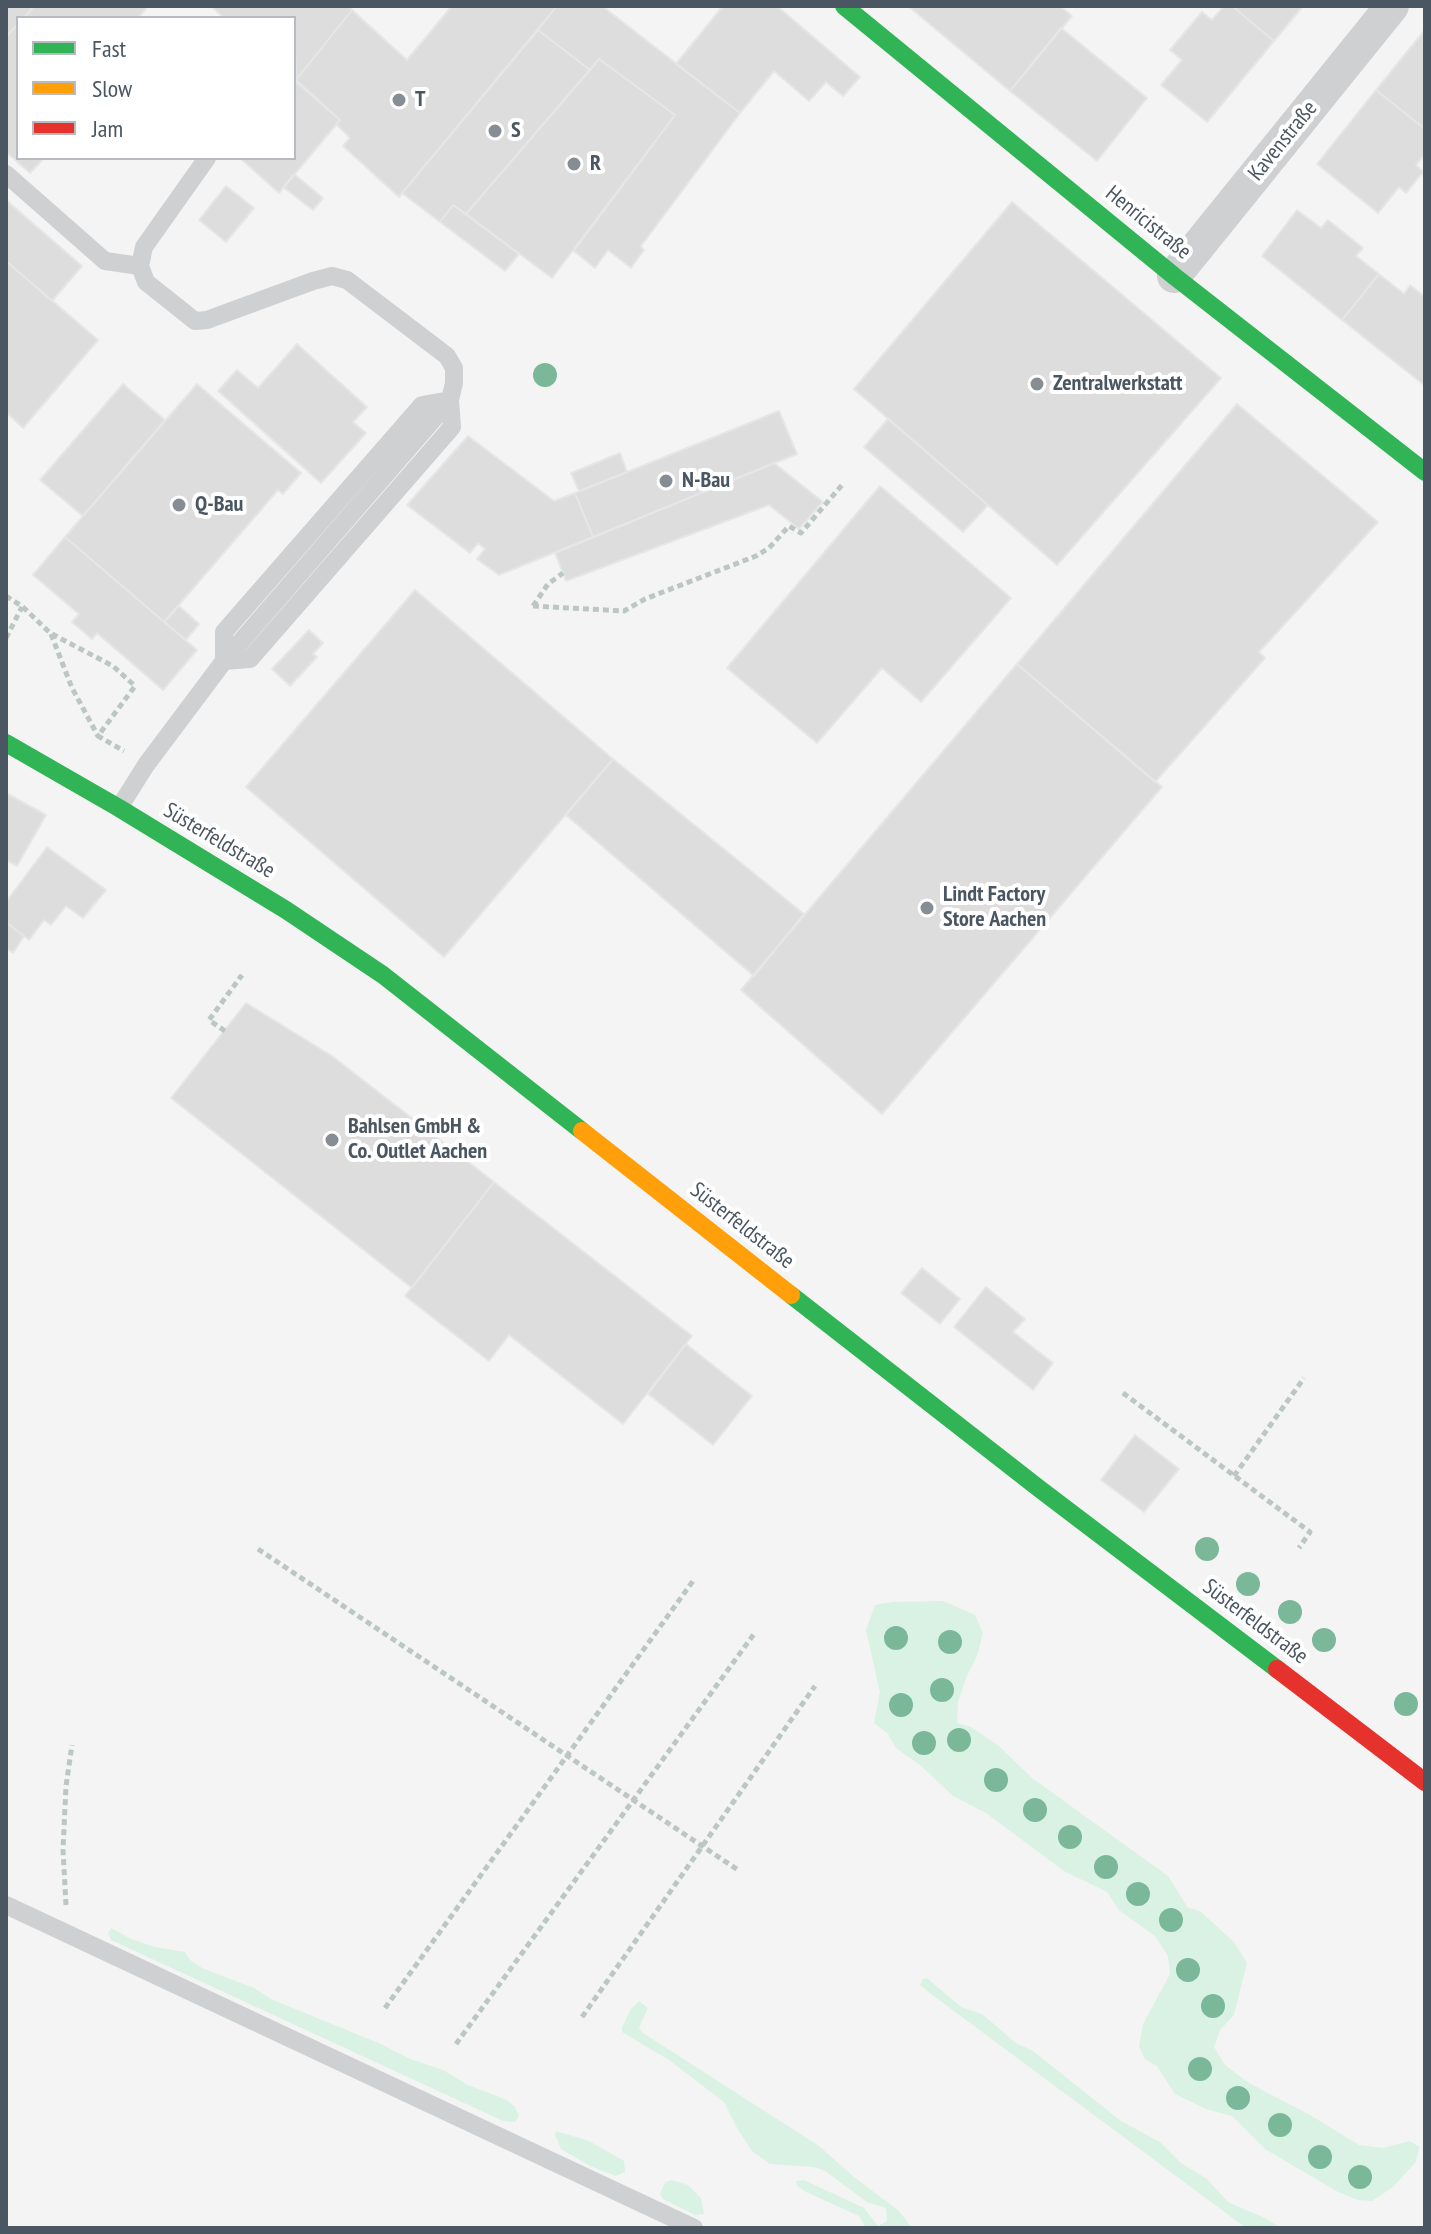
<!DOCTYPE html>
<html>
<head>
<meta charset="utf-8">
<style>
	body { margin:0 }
	#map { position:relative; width:1431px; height:2234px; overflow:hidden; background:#f4f4f4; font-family:"PT Sans Narrow",sans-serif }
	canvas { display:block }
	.frame { position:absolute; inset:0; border:8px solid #4a5661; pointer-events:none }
	.legend { position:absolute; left:16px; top:16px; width:280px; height:144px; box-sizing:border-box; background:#fff; border:2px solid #b7bbc0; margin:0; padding:10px 14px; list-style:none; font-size:24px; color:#4a5661 }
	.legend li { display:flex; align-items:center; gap:16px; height:40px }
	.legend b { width:40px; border:2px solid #b7bbc0 }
</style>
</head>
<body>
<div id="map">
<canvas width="1431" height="2234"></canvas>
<div class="frame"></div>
<ul class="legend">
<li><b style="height:10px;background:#30b455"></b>Fast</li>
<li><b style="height:10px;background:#ff9f0a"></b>Slow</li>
<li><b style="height:10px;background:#e5322d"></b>Jam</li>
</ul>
</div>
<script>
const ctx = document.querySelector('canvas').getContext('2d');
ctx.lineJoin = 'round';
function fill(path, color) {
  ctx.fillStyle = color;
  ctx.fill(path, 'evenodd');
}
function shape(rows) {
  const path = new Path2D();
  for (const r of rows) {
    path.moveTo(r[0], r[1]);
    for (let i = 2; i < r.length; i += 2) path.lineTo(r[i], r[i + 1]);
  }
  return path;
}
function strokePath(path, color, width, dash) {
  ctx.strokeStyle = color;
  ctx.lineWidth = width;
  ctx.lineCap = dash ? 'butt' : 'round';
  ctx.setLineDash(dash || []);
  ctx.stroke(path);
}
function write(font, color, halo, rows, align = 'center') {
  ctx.font = font + ' "PT Sans Narrow",sans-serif';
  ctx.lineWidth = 8;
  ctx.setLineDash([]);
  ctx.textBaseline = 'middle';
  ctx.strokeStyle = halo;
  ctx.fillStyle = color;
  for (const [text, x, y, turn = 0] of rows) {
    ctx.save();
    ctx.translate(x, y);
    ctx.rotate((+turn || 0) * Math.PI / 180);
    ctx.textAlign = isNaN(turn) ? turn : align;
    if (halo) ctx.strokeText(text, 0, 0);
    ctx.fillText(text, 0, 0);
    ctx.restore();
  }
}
fill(shape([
	[943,1601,975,1615,983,1633,977,1656,966,1678,958,1702,957,1723,971,1727,999,1746,1032,1778,1168,1876,1188,1908,1200,1911,1234,1942,1247,1963,1234,2015,1220,2030,1214,2047,1225,2065,1249,2083,1310,2115,1359,2145,1383,2148,1410,2141,1419,2147,1416,2162,1393,2187,1372,2201,1358,2200,1338,2192,1265,2149,1232,2116,1206,2109,1175,2094,1157,2066,1145,2059,1139,2046,1143,2024,1170,1974,1168,1956,1156,1937,1119,1910,1107,1892,1064,1871,986,1813,953,1796,920,1765,896,1748,888,1734,874,1723,880,1692,866,1630,875,1605,892,1602],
	[111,1928,131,1939,155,1947,185,1952,190,1960,202,1968,254,1988,273,2000,381,2044,410,2059,443,2070,468,2085,507,2100,515,2107,519,2116,515,2122,503,2121,111,1940,108,1933],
	[927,1978,961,2007,982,2014,1016,2043,1033,2051,1121,2121,1160,2142,1181,2163,1207,2179,1228,2202,1267,2219,1280,2228,1246,2228,931,1994,920,1985,923,1979],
	[639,2001,648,2008,639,2028,643,2033,819,2146,854,2177,899,2211,912,2228,866,2228,859,2216,806,2192,797,2186,796,2181,804,2180,864,2208,878,2226,887,2221,886,2208,867,2202,825,2171,814,2167,770,2164,752,2151,737,2128,724,2102,669,2060,622,2032,622,2027,631,2009],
	[556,2131,589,2141,624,2161,625,2172,616,2176,590,2166,561,2149,555,2135],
	[672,2180,688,2185,701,2198,704,2214,695,2215,663,2199,660,2194,665,2182]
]), '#d9f2e3');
const building = shape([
	[6,6,34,6,24,18,18,18,18,24,6,37,6,6],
	[34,6,148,6,138,18,24,18,34,6],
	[211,6,348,6,352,10,296,80,294,18,224,18,211,6],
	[452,6,557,6,399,197,343,146,350,138,336,124,340,120,296,80,352,10,407,60,452,6],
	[557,6,602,6,740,113,641,246,644,250,631,268,608,250,595,268,574,251,675,115,599,59,590,70,538,30,557,6],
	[723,6,777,6,860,77,843,96,826,82,809,101,774,71,740,113,676,64,723,6],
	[908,6,1060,6,1072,16,1010,91,908,6],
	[1224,6,1232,6,1274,41,1207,122,1161,85,1182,60,1170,50,1202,12,1212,20,1224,6],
	[1232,6,1303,6,1274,41,1232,6],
	[18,24,18,158,44,158,30,173,6,152,6,37,18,24],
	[1061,28,1147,98,1097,161,1010,91,1061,28],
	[538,30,590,70,466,214,453,205,440,222,402,193,538,30],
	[1424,31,1425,32,1425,129,1376,90,1424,31],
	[599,59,675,115,552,278,466,214,599,59],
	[294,80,340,120,279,193,240,158,294,158,294,80],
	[1376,90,1425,129,1425,154,1416,165,1423,172,1406,193,1399,187,1378,213,1317,164,1376,90],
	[294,174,323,198,313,210,283,187,294,174],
	[226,186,254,208,226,242,199,220,226,186],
	[6,200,82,266,52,301,6,261,6,200],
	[1012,202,1221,378,1057,565,854,389,1012,202],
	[453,205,519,254,505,271,440,222,453,205],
	[1297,210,1321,228,1328,220,1363,248,1356,256,1379,274,1342,320,1262,256,1297,210],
	[6,261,98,340,23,428,6,412,6,261],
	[1379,274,1404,294,1410,285,1425,297,1424,385,1342,320,1379,274],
	[297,344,367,407,353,422,366,433,321,483,218,391,237,370,258,388,297,344],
	[123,384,165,420,83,516,40,480,123,384],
	[197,384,301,473,283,494,278,490,164,622,65,537,197,384],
	[1237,404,1378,522,1259,652,1265,658,1155,782,1017,664,1237,404],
	[779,411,797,454,593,537,575,493,779,411],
	[888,419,988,505,963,532,864,447,888,419],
	[468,436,554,501,575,493,593,537,499,575,477,559,485,549,478,543,470,553,407,505,468,436],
	[620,453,627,472,579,491,571,473,620,453],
	[774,463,823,502,799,529,769,505,566,581,555,553,774,463],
	[880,486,1011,598,921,702,882,668,817,743,727,668,880,486],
	[65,537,197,650,163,690,97,633,92,639,72,622,79,614,33,575,65,537],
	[415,590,613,759,444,957,246,787,415,590],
	[179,606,199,624,186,640,164,622,179,606],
	[309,630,323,643,313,654,317,657,290,686,272,669,309,630],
	[1017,664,1162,787,882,1114,741,990,1017,664],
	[613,759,804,914,754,976,566,815,613,759],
	[6,793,46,815,17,866,6,860,6,793],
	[47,847,106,890,83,918,66,906,51,925,44,920,29,940,6,922,6,902,47,847],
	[6,922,24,936,13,953,6,948,6,922],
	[246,1003,332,1056,494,1182,412,1288,171,1098,246,1003],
	[494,1182,692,1336,623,1424,509,1335,489,1361,405,1296,494,1182],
	[922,1268,960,1299,940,1324,901,1293,922,1268],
	[986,1287,1025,1319,1013,1332,1053,1363,1033,1390,954,1327,986,1287],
	[686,1344,752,1396,713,1445,648,1394,686,1344],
	[1135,1435,1179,1469,1144,1512,1101,1480,1135,1435]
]);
fill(building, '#ddddde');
strokePath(building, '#e5e6e7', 2);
strokePath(shape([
	[6,596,23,607,50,633,113,666,135,686,98,736,124,751],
	[533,606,624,611,645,599,756,556,769,548,789,526,801,533,842,485],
	[533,606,548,584,563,573],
	[51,634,72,688,98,736],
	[6,638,22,607],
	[225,1031,209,1020,242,975],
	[1123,1393,1310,1532,1299,1548],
	[1234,1476,1304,1378],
	[258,1549,738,1870],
	[66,1905,63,1850,66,1786,72,1745],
	[385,2008,693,1581],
	[582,2017,815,1686],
	[456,2044,754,1634]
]), '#bcc7c4', 5, [6, 4]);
strokePath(shape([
	[6,174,105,261,140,266],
	[450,400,452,427,250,659,224,661,224,632,422,405,450,400],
	[119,808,146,765,224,661,450,400,454,383,454,368,447,356,347,280,332,276,313,281,207,320,195,321,146,282,140,266,144,247,207,158],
	[6,1905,694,2228]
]), '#ced0d2', 18);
strokePath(shape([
	[1174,276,1392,6]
]), '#ced0d2', 34);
strokePath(shape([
	[844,6,1174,276,1425,472],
	[6,743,119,808,286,910,383,975,582,1131],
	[791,1295,1041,1490,1277,1669]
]), '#30b455', 18);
strokePath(shape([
	[582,1131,791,1295]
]), '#ff9f0a', 18);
strokePath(shape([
	[1277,1669,1425,1782]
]), '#e5322d', 18);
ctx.fillStyle = '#7ab899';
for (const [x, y] of [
	[545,375],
	[1207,1549],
	[1248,1584],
	[1290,1612],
	[896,1638],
	[1324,1640],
	[950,1642],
	[942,1690],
	[1406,1704],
	[901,1705],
	[959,1740],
	[924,1743],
	[996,1780],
	[1035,1810],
	[1070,1837],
	[1106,1867],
	[1138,1894],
	[1171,1920],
	[1188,1970],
	[1213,2006],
	[1200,2069],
	[1238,2098],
	[1280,2125],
	[1320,2157],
	[1360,2177]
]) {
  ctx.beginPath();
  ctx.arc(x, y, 12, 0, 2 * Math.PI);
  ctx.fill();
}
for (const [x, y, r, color] of [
	[399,100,8,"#868d94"],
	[495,131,8,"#868d94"],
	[574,164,8,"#868d94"],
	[1037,384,8,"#868d94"],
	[666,481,8,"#868d94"],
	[179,505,8,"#868d94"],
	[927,908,8,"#868d94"],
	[332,1140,8,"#868d94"]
]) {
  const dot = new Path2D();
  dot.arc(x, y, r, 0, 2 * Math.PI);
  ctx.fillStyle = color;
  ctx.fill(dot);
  strokePath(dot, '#fff', 3);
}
write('bold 22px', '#4a5661', '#fff', [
	["T",415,100],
	["S",511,131],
	["R",590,164],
	["Zentralwerkstatt",1053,384],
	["N-Bau",682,481],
	["Q-Bau",195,505],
	["Lindt Factory",943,895],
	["Store Aachen",943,920],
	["Bahlsen GmbH &",348,1127],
	["Co. Outlet Aachen",348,1152]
], 'left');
write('22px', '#4a5661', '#fff', [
	["Kavenstraße",1283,141,-51],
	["Henricistraße",1148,223,39],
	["Süsterfeldstraße",219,841,31],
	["Süsterfeldstraße",742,1226,38],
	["Süsterfeldstraße",1255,1622,37]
]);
</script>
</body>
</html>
